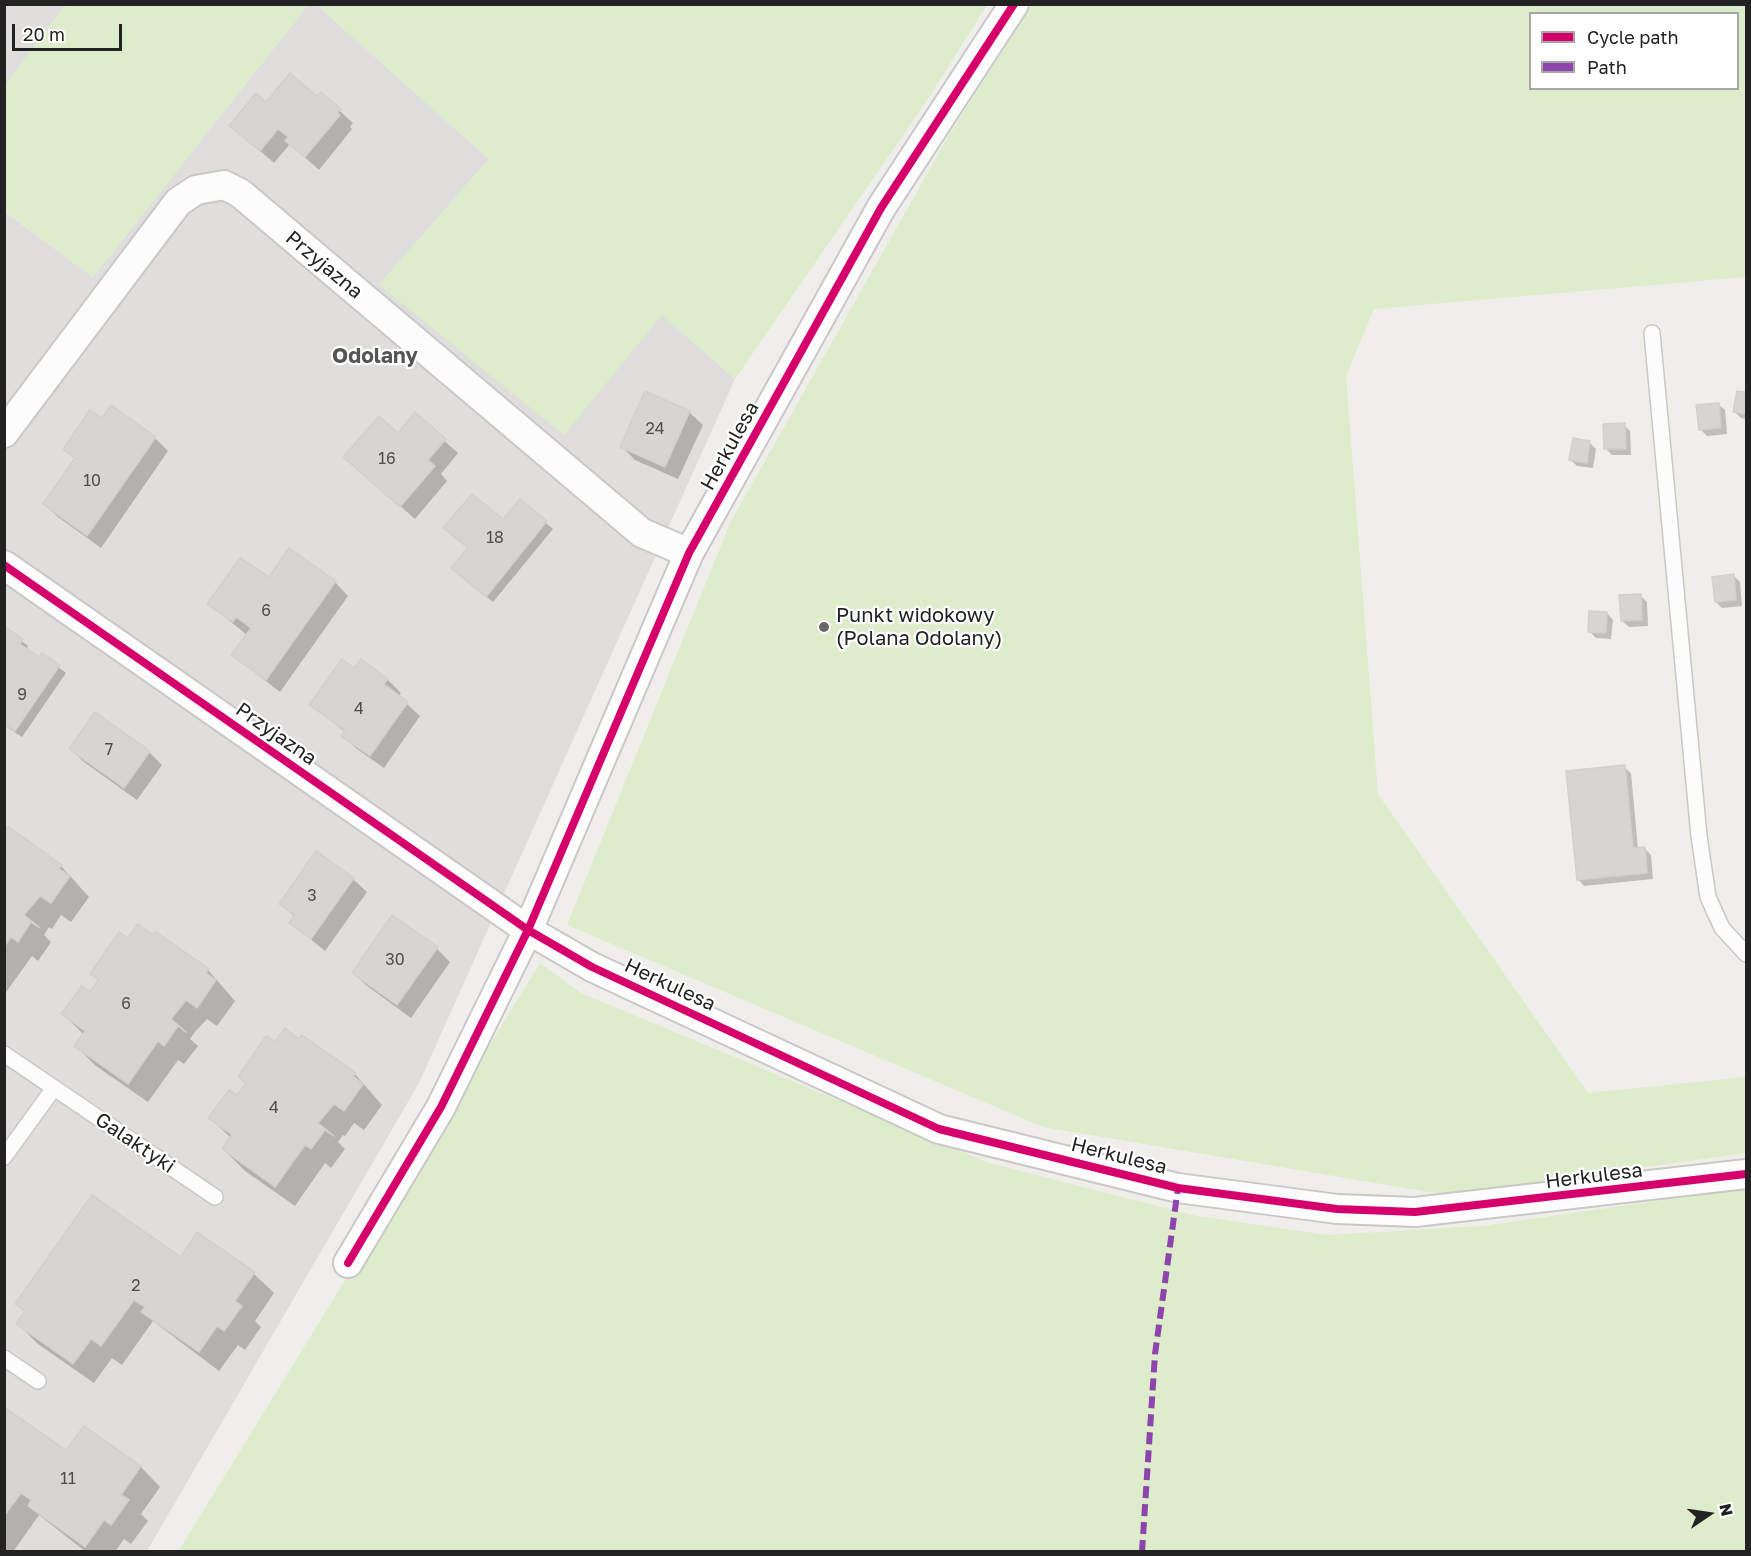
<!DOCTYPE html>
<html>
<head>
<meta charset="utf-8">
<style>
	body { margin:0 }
	#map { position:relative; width:1751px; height:1556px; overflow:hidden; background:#f0eeeb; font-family:"Golos Text",sans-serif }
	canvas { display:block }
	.frame { position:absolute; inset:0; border:6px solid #222; pointer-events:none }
	.legend { position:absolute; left:1529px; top:12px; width:210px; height:78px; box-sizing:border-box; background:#fff; border:2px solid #a7a7a7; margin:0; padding:8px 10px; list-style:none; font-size:18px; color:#222 }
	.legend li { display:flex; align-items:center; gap:12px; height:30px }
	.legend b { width:30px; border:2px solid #a7a7a7 }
	.north { position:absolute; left:1679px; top:1484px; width:60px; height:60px; -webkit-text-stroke:4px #fff; paint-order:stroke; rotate:77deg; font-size:16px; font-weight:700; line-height:24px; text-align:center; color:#222 }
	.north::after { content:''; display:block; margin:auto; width:21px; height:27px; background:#222; clip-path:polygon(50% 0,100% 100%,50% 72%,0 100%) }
	.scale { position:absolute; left:12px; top:24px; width:110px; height:27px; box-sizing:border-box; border:3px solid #222; border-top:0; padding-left:8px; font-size:18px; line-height:21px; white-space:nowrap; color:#222; -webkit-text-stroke:4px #fff; paint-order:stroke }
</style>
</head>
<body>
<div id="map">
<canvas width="1751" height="1556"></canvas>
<div class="frame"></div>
<ul class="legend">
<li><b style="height:8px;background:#d6006c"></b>Cycle path</li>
<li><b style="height:8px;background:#8e44ad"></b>Path</li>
</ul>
<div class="north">N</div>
<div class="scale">20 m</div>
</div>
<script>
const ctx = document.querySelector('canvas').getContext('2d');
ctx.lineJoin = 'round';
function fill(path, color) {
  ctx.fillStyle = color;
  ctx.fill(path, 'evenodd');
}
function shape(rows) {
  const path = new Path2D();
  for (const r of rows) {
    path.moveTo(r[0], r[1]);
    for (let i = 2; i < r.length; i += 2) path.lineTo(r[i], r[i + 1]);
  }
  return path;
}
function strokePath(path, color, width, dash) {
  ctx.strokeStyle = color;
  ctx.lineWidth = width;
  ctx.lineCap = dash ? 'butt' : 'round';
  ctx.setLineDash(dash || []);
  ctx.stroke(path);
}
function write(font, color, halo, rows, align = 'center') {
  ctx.font = font + ' "Golos Text",sans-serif';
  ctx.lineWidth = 4.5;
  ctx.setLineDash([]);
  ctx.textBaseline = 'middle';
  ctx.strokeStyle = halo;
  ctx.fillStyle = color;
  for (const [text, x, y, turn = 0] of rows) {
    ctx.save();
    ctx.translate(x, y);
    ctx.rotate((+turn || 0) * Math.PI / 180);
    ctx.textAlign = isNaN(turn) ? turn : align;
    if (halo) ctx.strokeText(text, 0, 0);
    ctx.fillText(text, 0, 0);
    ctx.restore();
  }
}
fill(shape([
	[5,4,65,5,5,86,4,5],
	[308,5,317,5,489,159,379,285,662,314,735,379,419,1083,147,1551,5,1551,4,211,93,277]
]), '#dfdedc');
fill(shape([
	[65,5,308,5,93,277,5,211,5,86],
	[317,5,987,5,928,99,735,379,662,315,564,435,379,285,489,159],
	[1032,5,1746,5,1746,277,1374,309,1346,376,1378,794,1588,1093,1746,1077,1746,1153,1447,1195,1043,1127,567,925,731,521,948,137],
	[1530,14,1738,14,1738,88,1530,88],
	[540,963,581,993,989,1163,1197,1216,1327,1235,1482,1226,1746,1188,1746,1551,178,1552]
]), '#ddeccb');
fill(shape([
	[321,94,353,123,350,127,352,129,319,170,290,144,274,163,231,126,318,98],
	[1738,392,1746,394,1746,419,1741,418,1735,412],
	[1718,404,1725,410,1727,434,1707,436,1701,430],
	[111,407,155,438,168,451,101,548,58,517,44,504,76,460,65,449,103,420],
	[689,412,703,425,678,479,635,460,621,446],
	[415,415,458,453,441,474,447,481,415,519,345,457,398,435],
	[1624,425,1630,431,1631,455,1612,455,1606,449],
	[1590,443,1596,449,1593,468,1577,466,1571,460],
	[520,501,553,529,493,602,459,574,469,549,503,521],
	[290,550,335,582,348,596,280,692,233,655,247,635,209,604,269,579],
	[1734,576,1740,582,1742,606,1722,608,1716,602],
	[1641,596,1647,602,1648,626,1629,627,1622,621],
	[1607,613,1613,620,1611,639,1596,638,1589,631],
	[4,628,28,646,26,650,39,659,42,655,66,673,22,737,4,725],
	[361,661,388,680,401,693,398,696,420,716,384,768,357,749,343,736,345,732,311,704,355,670],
	[71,749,149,752,162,765,137,800,84,762],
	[1624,767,1631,773,1638,849,1644,848,1651,855,1653,879,1584,886,1578,879],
	[9,829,61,866,89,897,71,922,61,915,52,929,49,927,44,935,51,942,38,961,32,956,4,995,4,832],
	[317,853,353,879,367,892,325,951,291,923,295,917,281,904],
	[393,917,437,949,450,962,411,1018,367,986,353,973],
	[129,940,208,970,235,1001,217,1026,207,1019,195,1032,190,1039,198,1046,184,1064,178,1060,148,1102,96,1066,76,1046,84,1035,63,1014,90,994,99,981,92,974],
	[300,1041,355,1074,382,1105,364,1130,354,1123,345,1136,343,1135,338,1142,345,1149,331,1168,325,1163,295,1206,245,1171,225,1151,232,1139,210,1118,238,1097,247,1084,239,1077,276,1043],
	[181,1259,254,1274,274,1293,255,1321,261,1327,245,1350,238,1345,219,1371,153,1321,122,1365,112,1358,94,1383,38,1344,18,1324,26,1313,17,1304],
	[4,1408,67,1453,84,1428,141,1467,160,1487,141,1514,148,1521,131,1544,124,1539,115,1552,86,1552,39,1515,13,1552,4,1552]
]), '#0003');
const building = shape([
	[290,73,317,96,321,92,341,109,337,113,340,115,305,157,285,141,288,137,278,129,260,151,229,126,256,93,266,102,290,73],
	[645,391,690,411,665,467,620,447,645,391],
	[1737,391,1746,392,1746,414,1733,412,1737,391],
	[1719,403,1721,428,1699,430,1696,405,1719,403],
	[111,405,156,437,87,536,43,504,75,458,63,449,90,410,102,418,111,405],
	[415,412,446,439,428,460,435,466,400,507,343,457,379,416,398,433,415,412],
	[1625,423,1626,449,1604,449,1603,424,1625,423],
	[1573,438,1590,441,1587,463,1569,460,1573,438],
	[472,494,503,519,520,499,547,521,486,597,451,568,468,548,443,528,472,494],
	[289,548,336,581,266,680,231,655,251,628,236,617,233,622,207,604,240,558,269,577,289,548],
	[1734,574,1736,600,1715,602,1712,577,1734,574],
	[1641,594,1642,620,1621,621,1619,595,1641,594],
	[1589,611,1607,612,1606,633,1588,632,1589,611],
	[4,626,23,639,20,644,39,657,42,653,60,665,15,731,4,724,4,626],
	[342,659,354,668,361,659,388,679,384,684,408,702,370,756,341,736,345,730,309,705,342,659],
	[95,712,150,751,124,788,69,749,95,712],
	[1625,765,1633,848,1645,847,1647,873,1577,880,1566,771,1625,765],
	[9,827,62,865,59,869,70,876,51,903,40,896,24,915,40,928,31,922,18,942,11,937,4,947,4,830,9,827],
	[316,851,354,878,311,939,289,923,295,915,279,904,316,851],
	[392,915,438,947,397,1005,352,973,392,915],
	[138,924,153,935,155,931,209,969,206,973,216,980,197,1008,186,1000,171,1019,186,1032,178,1026,164,1046,158,1041,128,1084,74,1046,85,1031,61,1014,82,986,90,992,99,979,90,974,119,932,128,938,138,924],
	[285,1028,299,1039,302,1035,356,1073,353,1076,363,1084,344,1111,334,1104,318,1123,334,1136,325,1130,311,1149,305,1145,275,1187,222,1149,232,1135,208,1118,229,1090,237,1095,246,1083,238,1077,266,1036,275,1041,285,1028],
	[92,1195,181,1257,197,1232,255,1272,235,1301,242,1306,224,1331,217,1326,199,1352,141,1312,145,1307,134,1300,101,1346,91,1339,73,1364,16,1324,25,1311,15,1304,92,1195],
	[4,1407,66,1450,84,1426,141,1466,121,1495,129,1500,111,1525,104,1520,85,1547,28,1506,31,1500,21,1493,4,1516,4,1407]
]);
fill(building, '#d7d4d2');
strokePath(building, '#d3d0cc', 1.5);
const lane = shape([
	[1652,333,1699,836,1708,897,1722,928,1746,954],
	[4,1054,215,1197],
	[4,1157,54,1088],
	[4,1358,38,1381]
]);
const street = shape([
	[4,433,178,202,196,190,224,185,240,193,642,533,689,553],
	[4,565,528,930,592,967,939,1129,1178,1188,1337,1209,1415,1212,1746,1174],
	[348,1263,441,1107,528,930,689,553,881,208,1014,4]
]);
strokePath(lane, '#c9c8c7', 18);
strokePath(street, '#c9c8c7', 32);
strokePath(lane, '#fdfcfc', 15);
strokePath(street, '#fdfcfc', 28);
strokePath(shape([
	[1142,1552,1155,1354,1178,1188]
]), '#8e44ad', 6, [12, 6]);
strokePath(shape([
	[4,565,528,930,592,967,939,1129,1178,1188,1337,1209,1415,1212,1746,1174],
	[348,1263,441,1107,528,930,689,553,881,208,1014,4]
]), '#d6006c', 8);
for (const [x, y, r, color] of [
	[824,627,6,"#6a6968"]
]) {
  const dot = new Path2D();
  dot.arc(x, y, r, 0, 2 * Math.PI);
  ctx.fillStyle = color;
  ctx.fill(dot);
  strokePath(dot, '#fff', 2);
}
write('16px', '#4f4e4e', null, [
	["24",655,429],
	["16",387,459],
	["10",92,481],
	["18",495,538],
	["6",266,611],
	["9",22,695],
	["4",359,709],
	["7",109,750],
	["3",312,896],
	["30",395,960],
	["6",126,1004],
	["4",274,1108],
	["2",136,1286],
	["11",68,1479]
]);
write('20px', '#222', '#fff', [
	["Przyjazna",324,265,40],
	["Herkulesa",730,446,-61],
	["Przyjazna",276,734,35],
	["Herkulesa",670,985,25],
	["Galaktyki",135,1143,34],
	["Herkulesa",1119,1156,14],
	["Herkulesa",1594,1176,-7]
]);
write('20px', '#222', '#fff', [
	["Punkt widokowy",836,616],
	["(Polana Odolany)",836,639]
], 'left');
write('bold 21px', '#555', '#fff', [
	["Odolany",375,356]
]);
</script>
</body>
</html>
